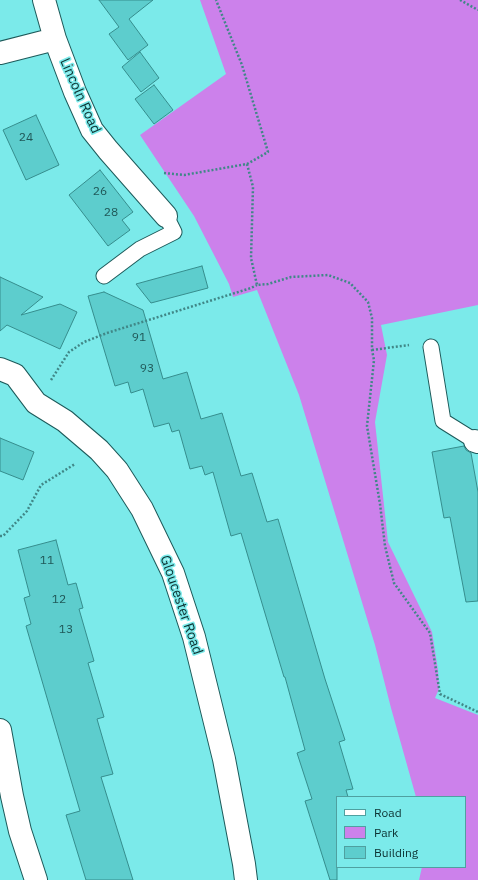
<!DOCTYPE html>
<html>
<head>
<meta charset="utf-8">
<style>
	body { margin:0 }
	#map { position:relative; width:478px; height:880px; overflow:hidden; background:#7beaea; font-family:"IBM Plex Sans",sans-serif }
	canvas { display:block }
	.legend { position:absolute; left:336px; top:796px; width:130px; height:72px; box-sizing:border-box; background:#7beaea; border:1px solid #4fa0a0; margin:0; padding:5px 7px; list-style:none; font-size:12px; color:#0c3131 }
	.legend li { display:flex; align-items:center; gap:8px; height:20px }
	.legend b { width:20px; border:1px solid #4fa0a0 }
</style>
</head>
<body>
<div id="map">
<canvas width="478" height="880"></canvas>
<ul class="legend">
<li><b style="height:5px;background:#fff"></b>Road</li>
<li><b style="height:11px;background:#cc81eb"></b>Park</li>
<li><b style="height:11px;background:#5dcdcd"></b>Building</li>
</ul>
</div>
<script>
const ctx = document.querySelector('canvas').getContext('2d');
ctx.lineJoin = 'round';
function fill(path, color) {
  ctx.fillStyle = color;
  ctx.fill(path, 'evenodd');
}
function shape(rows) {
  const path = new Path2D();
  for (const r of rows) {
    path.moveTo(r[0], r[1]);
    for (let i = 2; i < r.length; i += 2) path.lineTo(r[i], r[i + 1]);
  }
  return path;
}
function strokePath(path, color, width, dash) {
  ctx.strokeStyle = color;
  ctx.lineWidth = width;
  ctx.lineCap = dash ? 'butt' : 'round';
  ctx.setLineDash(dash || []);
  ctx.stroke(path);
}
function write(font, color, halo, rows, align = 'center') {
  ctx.font = font + ' "IBM Plex Sans",sans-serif';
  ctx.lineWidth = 3;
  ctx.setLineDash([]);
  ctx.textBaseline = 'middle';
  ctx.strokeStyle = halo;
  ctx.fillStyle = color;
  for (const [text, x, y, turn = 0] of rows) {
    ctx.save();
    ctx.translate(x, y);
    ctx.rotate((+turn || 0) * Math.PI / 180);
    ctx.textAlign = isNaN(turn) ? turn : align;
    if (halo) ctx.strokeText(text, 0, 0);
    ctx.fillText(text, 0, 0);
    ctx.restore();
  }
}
fill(shape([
	[200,0,478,0,478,305,381,325,387,355,375,422,388,542,432,632,438,670,439,689,435,698,478,715,478,880,419,880,422,867,465,867,465,797,416,797,391,708,375,645,299,395,257,290,233,297,229,284,194,216,140,135,226,74]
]), '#cc81eb');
const building = shape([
	[99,0,153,0,129,19,148,45,128,60,109,34,119,27,99,0],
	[140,52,159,78,141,92,122,67,140,52],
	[154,85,173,110,154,124,135,99,154,85],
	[36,115,59,165,26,180,3,130,36,115],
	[100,170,133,212,122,220,130,230,108,246,69,195,100,170],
	[202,266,208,288,151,303,136,284,202,266],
	[0,277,43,297,21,315,60,304,77,312,60,349,7,325,0,331,0,277],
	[104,292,143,310,163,379,187,372,201,419,222,413,241,476,252,473,267,522,278,519,325,679,345,740,339,742,353,789,346,790,348,797,337,797,337,880,330,880,305,801,312,799,297,753,305,750,285,677,284,677,241,533,231,536,213,472,205,475,202,466,190,469,179,430,172,432,169,423,154,427,143,389,131,393,128,382,115,386,88,296,104,292],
	[0,438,34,452,23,480,0,471,0,438],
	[464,446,466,450,471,453,478,492,478,601,466,602,450,517,444,518,432,452,464,446],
	[56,540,68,585,76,583,83,608,79,609,94,661,88,663,104,717,97,719,113,774,101,777,133,880,86,880,66,815,80,811,26,626,31,624,24,598,30,596,18,550,56,540]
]);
fill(building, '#5dcdcd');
strokePath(building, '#368d8d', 1);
const service = shape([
	[104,276,140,249,174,232,166,216],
	[431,347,443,421,475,441]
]);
const minor = shape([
	[44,0,55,39,75,92,92,130,108,150,166,216],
	[0,53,55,39],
	[0,369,15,375,36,403,65,421,99,450,117,470,142,509,173,573,194,637,224,759,244,864,246,880],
	[475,441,478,442],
	[0,730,12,796,20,831,36,880]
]);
strokePath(service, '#1d5a5a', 17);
strokePath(minor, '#1d5a5a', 24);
strokePath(shape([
	[460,0,478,10],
	[247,164,253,187,251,258,257,285,268,284,291,277,328,275,350,283,368,302,372,318,372,350,374,360,367,426,380,504,385,546,394,583,430,633,440,694,478,712],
	[164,173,184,175,247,164,268,152,242,65,216,0],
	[372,350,409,345],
	[51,380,69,352,84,342,107,333,251,288,257,285],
	[0,536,3,536,27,511,41,485,75,464]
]), '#408787', 2.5, [2, 2]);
strokePath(service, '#fff', 15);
strokePath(minor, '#fff', 22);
write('12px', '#205858', null, [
	["24",26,138],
	["26",100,192],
	["28",111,213],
	["91",139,338],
	["93",147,369],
	["11",47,561],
	["12",59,600],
	["13",66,630]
]);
write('14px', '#0c3131', '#7beaea', [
	["Lincoln Road",80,96,66],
	["Gloucester Road",181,605,71]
]);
</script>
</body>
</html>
